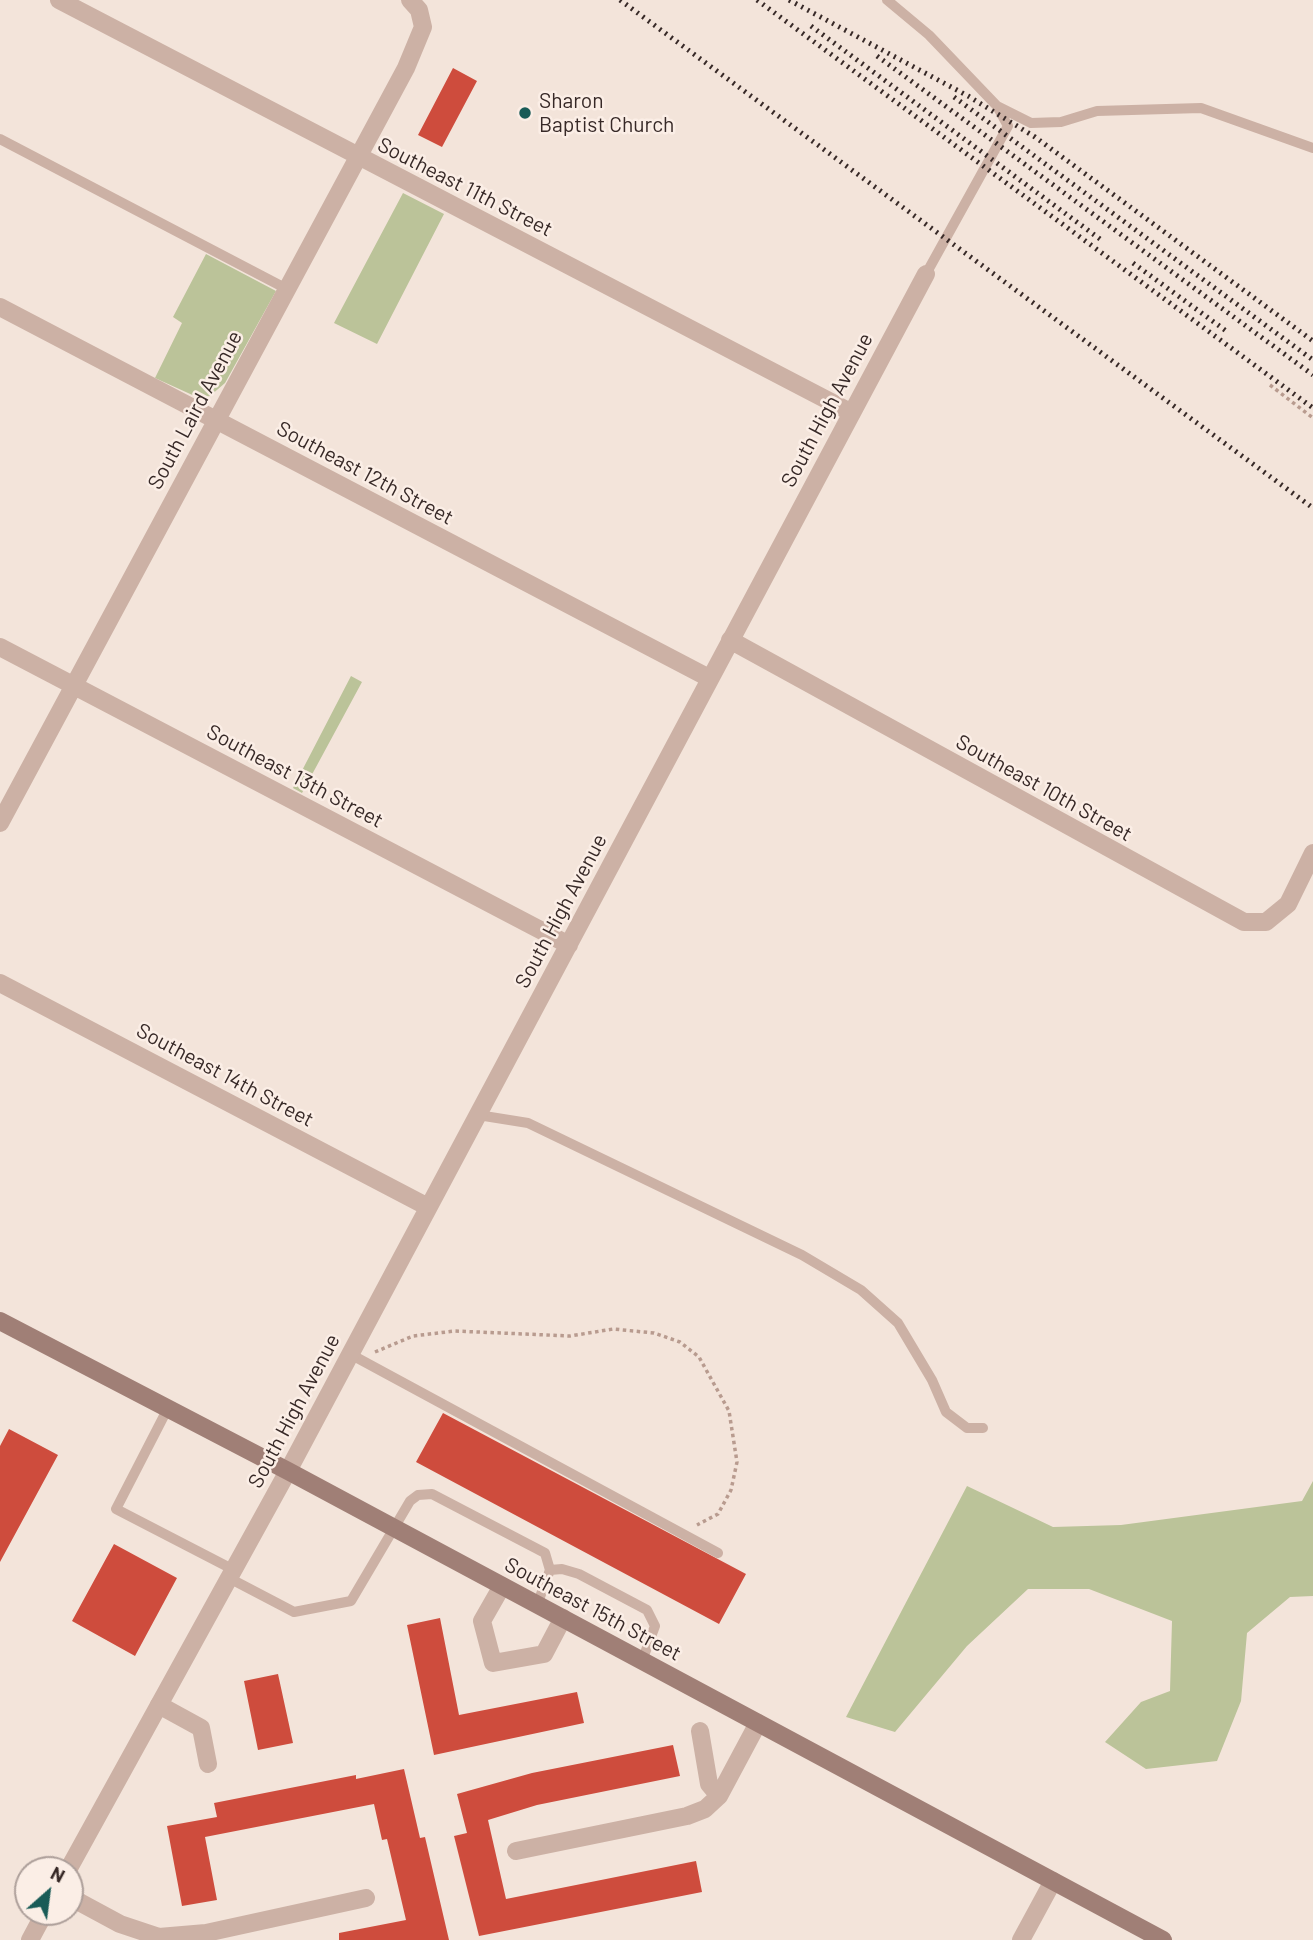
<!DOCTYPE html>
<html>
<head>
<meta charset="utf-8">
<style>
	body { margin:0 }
	#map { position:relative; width:1313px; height:1940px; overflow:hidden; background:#f3e4da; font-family:Barlow,sans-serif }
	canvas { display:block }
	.north { position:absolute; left:14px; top:1856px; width:70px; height:70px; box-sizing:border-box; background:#fbeee6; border:2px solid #ad9f9a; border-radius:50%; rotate:28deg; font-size:19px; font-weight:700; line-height:28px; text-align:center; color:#372927 }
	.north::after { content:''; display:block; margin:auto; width:24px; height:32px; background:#195b57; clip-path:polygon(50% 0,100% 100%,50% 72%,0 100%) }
</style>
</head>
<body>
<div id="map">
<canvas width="1313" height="1940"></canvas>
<div class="north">N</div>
</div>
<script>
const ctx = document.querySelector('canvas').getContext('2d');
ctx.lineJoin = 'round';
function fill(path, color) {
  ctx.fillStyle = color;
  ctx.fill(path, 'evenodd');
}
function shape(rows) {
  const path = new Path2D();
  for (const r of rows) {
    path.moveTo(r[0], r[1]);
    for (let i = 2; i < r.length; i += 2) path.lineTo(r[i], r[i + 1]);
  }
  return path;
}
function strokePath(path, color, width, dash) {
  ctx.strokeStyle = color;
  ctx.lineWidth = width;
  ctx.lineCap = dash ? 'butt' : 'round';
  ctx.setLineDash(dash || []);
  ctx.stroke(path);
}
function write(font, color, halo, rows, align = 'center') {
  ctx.font = font + ' Barlow,sans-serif';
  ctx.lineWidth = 5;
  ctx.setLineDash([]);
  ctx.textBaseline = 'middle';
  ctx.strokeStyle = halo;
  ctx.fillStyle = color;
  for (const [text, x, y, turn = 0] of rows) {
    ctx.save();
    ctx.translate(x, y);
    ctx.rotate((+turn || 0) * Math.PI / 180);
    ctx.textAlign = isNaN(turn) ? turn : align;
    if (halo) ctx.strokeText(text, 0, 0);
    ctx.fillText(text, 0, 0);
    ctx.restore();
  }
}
fill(shape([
	[403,193,444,214,377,344,334,323],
	[206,254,276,291,225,383,210,396,199,398,155,378,182,323,173,317],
	[351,676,362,682,302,793,293,788],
	[1313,1481,1313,1596,1290,1597,1247,1633,1241,1701,1217,1761,1146,1769,1105,1742,1141,1702,1170,1691,1172,1621,1089,1589,1028,1589,967,1646,895,1732,846,1717,967,1486,1053,1527,1121,1525,1302,1501]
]), '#bbc399');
fill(shape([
	[453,68,477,81,442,147,418,135],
	[443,1413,746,1574,719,1624,416,1462],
	[9,1429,58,1455,0,1562,0,1446],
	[114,1544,177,1578,135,1656,72,1621],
	[440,1618,459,1715,577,1692,584,1723,434,1755,407,1625],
	[278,1674,293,1743,258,1750,244,1681],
	[673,1745,680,1776,537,1805,488,1820,506,1899,696,1861,702,1892,479,1936,454,1836,467,1833,457,1794,532,1773],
	[404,1769,420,1838,425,1837,449,1940,339,1940,339,1933,406,1920,387,1839,382,1840,374,1804,205,1837,217,1900,182,1906,167,1826,217,1817,214,1803,356,1775,356,1779]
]), '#ce4c3d');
strokePath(shape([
	[1270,385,1313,418],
	[375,1352,413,1336,455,1331,570,1336,613,1329,654,1333,680,1342,699,1357,729,1411,737,1462,731,1490,718,1514,697,1525]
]), '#b89b8f', 3.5, [3.5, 3.5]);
strokePath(shape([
	[887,0,929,35,997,106,1008,126,926,274],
	[997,106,1031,123,1061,122,1097,111,1201,108,1313,148],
	[0,139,285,288],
	[478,1115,528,1123,802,1255,861,1290,898,1323,932,1380,946,1412,967,1428,983,1428],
	[350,1354,718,1553],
	[168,1408,116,1509,234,1570],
	[550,1570,562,1569,579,1574,647,1610,655,1626,642,1661],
	[229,1578,294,1612,351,1601,410,1501,418,1495,432,1494,545,1553,550,1570,537,1605]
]), '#ccb1a5', 10);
strokePath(shape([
	[59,0,852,413],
	[0,307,709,678],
	[730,640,1244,922,1266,922,1288,904,1313,853],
	[0,647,569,945],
	[0,823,406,68,423,27,419,10,410,0],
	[0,983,428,1207],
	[288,1471,926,274],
	[502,1586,482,1621,493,1663,544,1654,563,1618],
	[159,1705,201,1728,208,1764],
	[700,1731,709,1784,719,1796],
	[516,1851,687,1816,705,1809,719,1796,758,1723],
	[70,1897,120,1924,159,1937,206,1933,366,1898],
	[1021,1940,1053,1881]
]), '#ccb1a5', 18);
strokePath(shape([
	[68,1870,288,1471],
	[30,1940,45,1912]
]), '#ccb1a5', 18);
strokePath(shape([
	[0,1321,288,1471,1163,1940]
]), '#a07f76', 18);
strokePath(shape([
	[620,0,1313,508],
	[757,0,1313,408],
	[789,0,968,96,1035,137,1313,341],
	[811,26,1104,242],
	[877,56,1313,375],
	[954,97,1313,360],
	[1133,263,1229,333]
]), '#372927', 5, [2, 5]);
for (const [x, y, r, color] of [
	[525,113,7,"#195b57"]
]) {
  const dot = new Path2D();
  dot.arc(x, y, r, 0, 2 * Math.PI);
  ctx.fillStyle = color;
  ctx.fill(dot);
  strokePath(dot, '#fbeee6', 2.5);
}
write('21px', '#372927', '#fbeee6', [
	["Sharon",539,101],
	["Baptist Church",539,125]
], 'left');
write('21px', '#372927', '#fbeee6', [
	["Southeast 11th Street",465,187,27],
	["South Laird Avenue",195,410,-62],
	["South High Avenue",827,410,-62],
	["Southeast 12th Street",365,473,28],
	["Southeast 13th Street",295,776,28],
	["Southeast 10th Street",1044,788,29],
	["South High Avenue",561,911,-62],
	["Southeast 14th Street",225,1075,28],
	["South High Avenue",294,1411,-62],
	["Southeast 15th Street",593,1609,28]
]);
</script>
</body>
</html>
